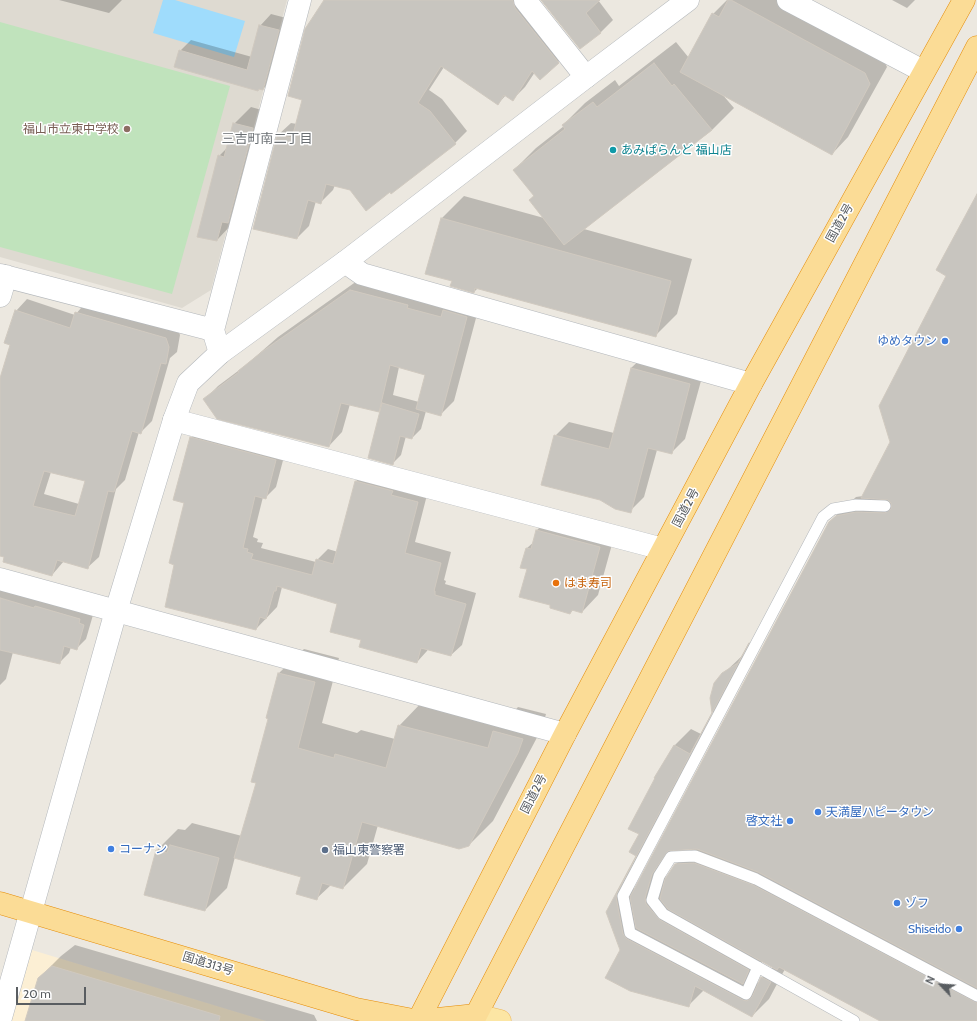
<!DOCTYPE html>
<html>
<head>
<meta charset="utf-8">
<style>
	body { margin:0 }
	#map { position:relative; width:977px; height:1021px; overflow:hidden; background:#ece8e0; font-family:Cabin,sans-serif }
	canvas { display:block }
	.north { position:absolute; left:921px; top:965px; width:40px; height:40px; -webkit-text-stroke:3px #fff; paint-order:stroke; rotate:295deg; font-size:11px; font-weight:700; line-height:16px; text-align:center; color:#595d61 }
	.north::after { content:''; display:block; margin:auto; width:14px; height:18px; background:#595d61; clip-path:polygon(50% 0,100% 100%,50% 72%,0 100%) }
	.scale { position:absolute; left:16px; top:987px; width:70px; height:18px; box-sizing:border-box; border:2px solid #595d61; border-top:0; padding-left:5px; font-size:12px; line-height:14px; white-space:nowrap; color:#595d61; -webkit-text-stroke:3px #fff; paint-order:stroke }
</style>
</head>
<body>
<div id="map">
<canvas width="977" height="1021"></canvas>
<div class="north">N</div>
<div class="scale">20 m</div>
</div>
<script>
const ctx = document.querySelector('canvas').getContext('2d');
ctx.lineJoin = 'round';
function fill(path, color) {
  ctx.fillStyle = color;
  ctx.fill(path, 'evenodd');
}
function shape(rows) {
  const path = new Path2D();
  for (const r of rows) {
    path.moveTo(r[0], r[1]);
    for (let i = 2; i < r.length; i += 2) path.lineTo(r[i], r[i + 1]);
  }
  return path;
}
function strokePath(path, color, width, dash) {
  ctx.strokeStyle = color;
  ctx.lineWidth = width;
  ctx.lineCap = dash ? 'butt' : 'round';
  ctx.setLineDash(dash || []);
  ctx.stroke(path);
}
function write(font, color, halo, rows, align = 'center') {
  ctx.font = font + ' Cabin,"Noto Sans JP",sans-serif';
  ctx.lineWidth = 3;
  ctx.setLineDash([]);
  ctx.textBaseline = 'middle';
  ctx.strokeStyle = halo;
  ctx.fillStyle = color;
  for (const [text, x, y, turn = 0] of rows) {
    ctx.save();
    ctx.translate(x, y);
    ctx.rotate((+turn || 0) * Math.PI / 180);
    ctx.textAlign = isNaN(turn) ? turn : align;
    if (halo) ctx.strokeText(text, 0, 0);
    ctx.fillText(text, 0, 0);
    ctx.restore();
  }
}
fill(shape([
	[32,950,266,1021,11,1021]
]), '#fcefd4');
fill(shape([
	[0,0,287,0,211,290,182,308,0,257]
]), '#dedad1');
fill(shape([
	[0,22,230,86,172,294,0,247]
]), '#c0e3bc');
fill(shape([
	[163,0,175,0,245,21,234,57,153,33]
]), '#9fdcfc');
fill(shape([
	[59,0,122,0,109,13],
	[327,0,531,0,570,50,558,62,535,72,525,87,513,99,506,95,498,104,444,67,429,90,442,99,467,131,455,143,390,191,350,190,335,185,333,190,321,202,316,201,309,226,297,238,254,228,278,135,291,123,297,124],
	[542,0,598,0,613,20,601,32,580,48],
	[727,0,779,0,882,56,887,67,848,137,832,154,722,94,734,108,712,130,584,229,692,259,677,314,655,336,478,288,474,292,453,281,427,273,442,218,464,196,544,218,530,200,534,195,514,170,536,148,564,126,563,125,585,103,615,80,619,86,676,42,689,58,713,14],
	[892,0,915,0,907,8],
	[271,14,290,19,274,78,263,89,180,51,191,40,252,57,260,26],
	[251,107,269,112,233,223,217,240,219,156,228,147,234,124],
	[977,196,977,1021,882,1021,785,969,769,999,752,1016,704,990,688,1006,621,950,607,912,637,856,631,852,640,834,655,777,675,745,691,729,701,734,713,713,711,698,723,674,744,654,749,644,762,631,632,880,635,891,829,522,856,497,863,496,891,442,948,275],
	[674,849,692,849,676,864,664,884,671,854],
	[763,961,773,967,762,978,759,984,748,978,761,964],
	[364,276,480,303,454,401,440,415,426,411,421,429,412,438,406,436,401,455,392,464,382,407,379,411,350,404,342,432,329,446,204,400,218,386,246,365,278,337],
	[399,367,427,374,419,402,393,395],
	[27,299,75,315,87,301,177,327,180,335,177,352,170,358,152,421,141,432,139,432,125,480,116,489,99,557,87,568,64,561,52,575,0,555,0,382,11,344,16,311],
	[51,472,86,480,79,504,44,494],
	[646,354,704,370,685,439,671,453,657,450,644,497,630,511,555,436,569,422,614,433,631,368],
	[201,427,286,449,276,487,265,498,263,497,253,537,258,539,257,542,263,543,261,548,316,562,317,560,328,549,338,552,356,481,367,470,428,491,415,542,451,552,444,580,446,581,445,584,476,593,462,645,451,655,428,649,427,651,417,662,338,603,282,587,277,607,256,629,176,564,186,502,191,438],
	[554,513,616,530,598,595,582,612,574,609,570,613,551,604,528,569,527,548,535,541,537,530],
	[0,587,93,615,86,639,76,649,71,647,69,653,59,663,13,652,6,679,0,685],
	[304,649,339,658,322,723,357,733,361,730,395,739,399,726,423,701,504,722,518,707,546,714,542,728,493,821,468,846,378,825,367,864,343,888,331,885,316,899,302,876,235,857,227,888,205,910,156,851,178,829,185,830,192,823,242,836,257,782,269,718,267,717,279,673],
	[75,945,314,1015,317,1021,26,1021,39,978,61,956]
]), '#0003');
const building = shape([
	[324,0,513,0,515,8,559,63,540,80,532,71,513,101,504,95,498,105,441,66,418,103,430,111,456,144,391,194,390,192,366,211,350,190,326,184,321,204,308,200,297,239,253,229,277,135,292,138,302,100,288,96,305,29,324,0],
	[541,0,600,0,586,13,601,33,580,49,541,0],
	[728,0,731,0,865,73,870,84,832,155,680,72,712,13,719,17,728,0],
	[259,25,279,30,263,90,259,89,258,91,174,67,179,50,247,70,259,25],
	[654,63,672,86,674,84,712,130,564,245,529,200,534,196,513,170,565,129,562,125,593,102,597,107,654,63],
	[233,123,253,128,228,223,222,222,217,241,197,237,218,155,224,157,233,123],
	[977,194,977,988,758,872,697,849,668,851,652,874,645,898,646,904,660,920,749,970,743,984,636,928,630,897,829,522,836,516,856,512,885,513,891,509,891,503,888,500,861,498,890,442,879,406,946,276,936,270,977,194],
	[441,218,671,281,656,337,475,288,474,293,450,286,452,281,425,274,441,218],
	[350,290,408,305,407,308,441,317,443,310,467,317,441,416,416,409,425,375,390,365,379,412,341,403,329,447,217,419,203,399,239,372,238,371,263,351,350,290],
	[15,310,70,328,75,312,166,338,169,347,166,364,161,363,141,434,132,431,114,492,108,491,88,569,57,560,52,576,3,562,4,557,0,556,0,378,10,345,4,343,15,310],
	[44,471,85,481,75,516,33,506,44,471],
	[631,368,690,384,672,454,648,448,631,513,615,509,600,500,541,485,554,435,609,449,631,368],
	[382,403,419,414,412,439,400,436,393,465,368,458,382,403],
	[190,437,276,460,266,499,255,496,243,548,248,549,247,552,253,554,251,559,312,575,316,559,333,564,355,481,393,491,391,495,418,502,405,553,441,563,434,591,435,591,435,595,466,604,451,656,421,648,417,663,359,647,361,640,330,632,337,604,277,586,276,591,274,591,266,619,260,617,256,630,165,607,174,565,169,563,184,503,173,500,190,437],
	[536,530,600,547,582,613,572,610,570,614,550,608,550,605,519,597,527,569,520,568,526,548,531,549,536,530],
	[0,598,34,608,35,606,80,619,79,623,84,625,77,650,64,646,60,664,0,650,0,598],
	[749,643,617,893,616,897,623,934,627,939,743,1000,747,1001,752,997,761,977,771,982,752,1017,695,986,689,1007,630,991,605,978,620,950,606,912,636,856,629,852,639,834,628,829,655,778,654,778,674,745,690,754,712,713,710,698,714,683,722,673,738,663,749,643],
	[278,673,315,682,298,748,334,758,335,754,386,768,398,725,488,748,493,731,523,739,518,753,469,846,459,849,362,822,343,889,322,883,317,900,296,894,301,877,234,858,256,783,251,782,268,719,266,718,278,673],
	[170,845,219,858,205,911,144,895,156,850,167,853,170,845],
	[694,863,753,885,977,1003,977,1021,880,1021,779,967,777,970,668,909,660,899,665,879,675,864,694,863],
	[52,966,220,1016,219,1021,25,1021,38,978,52,966]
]);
fill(building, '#c8c5bf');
strokePath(building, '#d0c9bf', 1);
const service = shape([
	[758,967,746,994,630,933,623,896,823,517,833,509,856,505,885,506],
	[854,1021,663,914,652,900,659,876,671,857,695,856,756,879,977,996]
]);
const minor = shape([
	[525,0,586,77],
	[788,0,923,71],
	[345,262,362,274,751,384],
	[0,275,213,330],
	[0,296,6,276],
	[220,353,213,330,300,0],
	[174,420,663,549],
	[0,579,565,734]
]);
const tertiary = shape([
	[0,1021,116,611,174,420,188,383,220,353,345,262,586,77,688,0]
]);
const primary = shape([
	[476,1015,500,1021]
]);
const trunk = shape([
	[0,903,356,1009,418,1021,476,1015],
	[418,1021,565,734,751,384,964,0],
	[473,1021,977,47]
]);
strokePath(service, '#b3b7bb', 12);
strokePath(minor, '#b3b7bb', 23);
strokePath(tertiary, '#b3b7bb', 23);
strokePath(primary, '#edb658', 23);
strokePath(trunk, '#e58c06', 23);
strokePath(service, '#fff', 11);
strokePath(minor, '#fff', 22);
strokePath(tertiary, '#fff', 22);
strokePath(primary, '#fce6a4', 22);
strokePath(trunk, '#fbdc96', 22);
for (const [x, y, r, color] of [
	[127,129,4,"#8d6e63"],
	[613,150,4,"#0f9aa8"],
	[945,341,4,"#3f7fe0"],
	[556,583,4,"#e8710a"],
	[818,812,4,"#3f7fe0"],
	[790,821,4,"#3f7fe0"],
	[111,849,4,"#3f7fe0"],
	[325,850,4,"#5c6f8a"],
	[897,903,4,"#3f7fe0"],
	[959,929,4,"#3f7fe0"]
]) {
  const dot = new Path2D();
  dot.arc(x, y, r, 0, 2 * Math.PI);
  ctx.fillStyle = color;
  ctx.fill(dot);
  strokePath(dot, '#fff', 1.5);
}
write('12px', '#785e54', '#fff', [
	["福山市立東中学校",119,129]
], 'right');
write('12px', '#0d838f', '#fff', [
	["あみぱらんど 福山店",621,150]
], 'left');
write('12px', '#595d61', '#fff', [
	["国道2号",840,223,-61],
	["国道2号",686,508,-62],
	["国道2号",534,794,-63],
	["国道313号",208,964,17]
]);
write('12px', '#366cbe', '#fff', [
	["ゆめタウン",937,341],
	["天満屋ハピータウン",826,812,"left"],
	["啓文社",782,821],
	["コーナン",119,849,"left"],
	["ゾフ",905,903,"left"],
	["Shiseido",951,929]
], 'right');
write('12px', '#c56008', '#fff', [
	["はま寿司",564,583]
], 'left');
write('12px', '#4e5e75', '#fff', [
	["福山東警察署",333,850]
], 'left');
write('13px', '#6a6f73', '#fff', [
	["三吉町南二丁目",267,139]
]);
</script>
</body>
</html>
